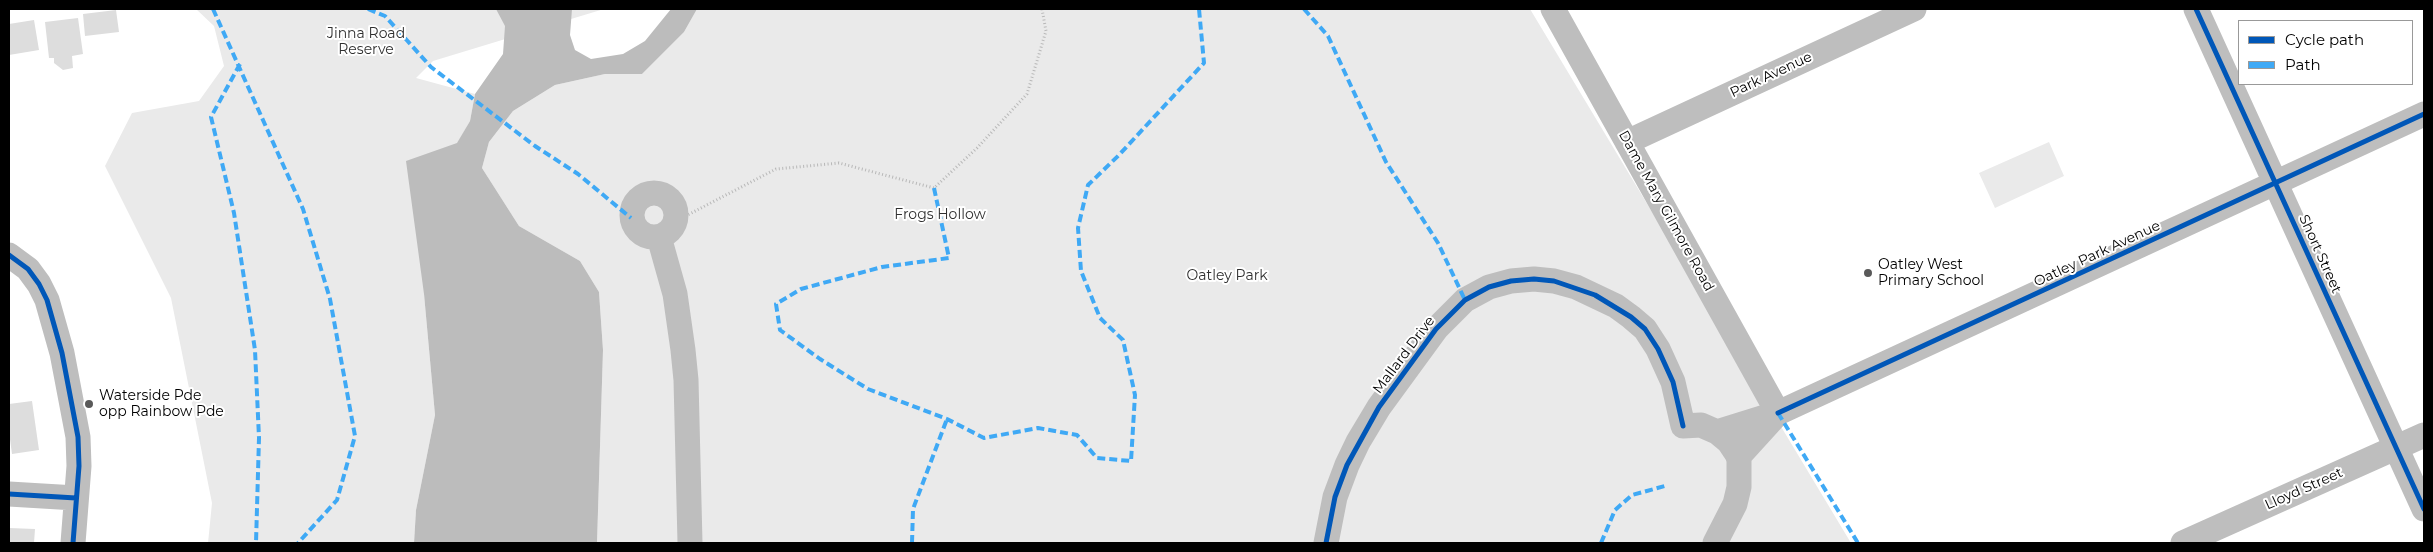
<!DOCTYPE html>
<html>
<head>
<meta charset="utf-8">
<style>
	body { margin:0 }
	#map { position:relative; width:2433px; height:552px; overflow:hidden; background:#fff; font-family:Montserrat,sans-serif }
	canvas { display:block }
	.frame { position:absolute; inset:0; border:10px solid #000; pointer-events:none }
	.legend { position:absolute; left:2238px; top:20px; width:175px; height:65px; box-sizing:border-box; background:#fff; border:1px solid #999; margin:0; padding:6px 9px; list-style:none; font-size:15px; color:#000 }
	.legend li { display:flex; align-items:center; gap:10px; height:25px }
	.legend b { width:25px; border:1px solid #999 }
</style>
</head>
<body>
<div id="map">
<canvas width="2433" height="552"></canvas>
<div class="frame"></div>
<ul class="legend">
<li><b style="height:6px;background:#0057b8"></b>Cycle path</li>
<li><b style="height:6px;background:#3fa9f5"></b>Path</li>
</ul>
</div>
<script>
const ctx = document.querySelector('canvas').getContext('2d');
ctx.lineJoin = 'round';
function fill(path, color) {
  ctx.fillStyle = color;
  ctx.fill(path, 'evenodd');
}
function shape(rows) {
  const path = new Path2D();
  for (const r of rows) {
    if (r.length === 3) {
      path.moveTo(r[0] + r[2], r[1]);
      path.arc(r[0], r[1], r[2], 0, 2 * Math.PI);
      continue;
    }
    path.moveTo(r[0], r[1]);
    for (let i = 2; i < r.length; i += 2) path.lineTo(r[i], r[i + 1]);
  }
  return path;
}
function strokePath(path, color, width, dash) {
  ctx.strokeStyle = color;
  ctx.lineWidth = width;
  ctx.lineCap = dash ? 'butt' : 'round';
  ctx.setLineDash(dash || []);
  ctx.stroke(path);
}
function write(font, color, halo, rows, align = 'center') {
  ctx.font = font + ' Montserrat,sans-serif';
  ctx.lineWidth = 4;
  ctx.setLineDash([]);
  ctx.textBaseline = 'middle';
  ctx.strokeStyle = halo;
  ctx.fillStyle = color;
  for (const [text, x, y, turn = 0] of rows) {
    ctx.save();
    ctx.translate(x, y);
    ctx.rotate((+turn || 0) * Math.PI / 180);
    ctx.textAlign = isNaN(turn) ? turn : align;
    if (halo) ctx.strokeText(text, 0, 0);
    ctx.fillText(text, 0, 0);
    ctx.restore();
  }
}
fill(shape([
	[196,9,604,9,433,61,416,78,475,94,470,121,457,144,424,294,435,415,416,510,414,543,208,543,212,503,171,298,105,166,132,113,199,101,224,66,214,26],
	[697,9,1530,9,1851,543,597,543,603,350,599,292,580,261,519,226,482,168,489,142,513,111,555,85,605,74,642,74,684,32],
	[2049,142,2064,176,1995,208,1979,173]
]), '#eaeaea');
fill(shape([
	[496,9,572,9,570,35,575,50,591,59,623,54,645,41,671,9,697,9,684,32,642,74,605,74,555,85,513,111,489,142,482,168,519,226,580,261,599,292,603,350,597,543,414,543,416,510,435,415,424,294,406,161,457,143,470,121,475,94,503,54,505,26]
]), '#bcbcbc');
fill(shape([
	[116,10,119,32,85,36,83,14],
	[78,18,83,54,72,56,73,68,63,70,54,63,54,58,49,58,45,22],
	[34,20,39,50,9,55,9,24],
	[32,401,39,450,12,454,9,432,9,404],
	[9,528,35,529,34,543,9,543]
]), '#ddd');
strokePath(shape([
	[676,221,776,169,839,163,934,188,977,148,1027,94,1046,31,1042,9]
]), '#b8b8b8', 3, [1, 2.5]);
strokePath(shape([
	[1553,9,1778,413],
	[2196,9,2424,509],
	[1627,142,1914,9],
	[654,215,22],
	[659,237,675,294,683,350,686,380,690,543],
	[9,255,28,269,39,284,47,300,62,353,78,437,79,466,73,543],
	[1717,432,1778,413,2424,114],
	[1738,457,1778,413],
	[9,494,76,498],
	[1326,543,1335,497,1347,465,1358,442,1379,407,1436,329,1465,300,1489,287,1511,281,1534,279,1554,281,1576,287,1616,306,1631,317,1645,329,1658,349,1673,382,1683,426,1701,425,1717,432,1729,442,1739,457,1739,487,1735,504,1715,543],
	[2183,543,2424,435]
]), '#bebebe', 25);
strokePath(shape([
	[213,9,303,209,330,299,355,436,337,500,298,543],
	[368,9,385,16,431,67,535,146,578,174,631,218],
	[1304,9,1328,36,1386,162,1438,243,1465,300],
	[240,64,211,117,234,213,255,350,259,438,256,543],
	[934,188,949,258,882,267,801,289,776,304,780,330,820,359,868,389,947,419,984,438,1038,428,1077,435,1097,458,1131,461,1135,395,1123,340,1100,318,1081,271,1078,228,1088,185,1119,155,1204,63,1199,9],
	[1778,413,1858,543],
	[912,543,913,509,947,419],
	[1601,543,1615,510,1632,495,1665,486]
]), '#3fa9f5', 4, [8, 4]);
strokePath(shape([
	[2196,9,2424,509],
	[9,255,28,269,39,284,47,300,62,353,78,437,79,466,73,543],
	[1778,413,2424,114],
	[9,494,76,498],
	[1326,543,1335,497,1347,465,1379,407,1436,329,1465,300,1489,287,1511,281,1534,279,1554,281,1595,295,1631,317,1645,329,1658,349,1673,382,1683,426]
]), '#0057b8', 5);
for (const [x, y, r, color] of [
	[1868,273,5,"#595959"],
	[89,404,5,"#595959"]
]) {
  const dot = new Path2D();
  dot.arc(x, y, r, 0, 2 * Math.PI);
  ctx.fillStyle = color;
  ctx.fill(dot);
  strokePath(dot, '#fff', 2);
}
write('14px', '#303030', '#fff', [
	["Jinna Road",366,34],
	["Reserve",366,50],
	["Frogs Hollow",940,215],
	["Oatley Park",1227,276]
]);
write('14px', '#000', '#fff', [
	["Park Avenue",1771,75,-25],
	["Dame Mary Gilmore Road",1666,211,61],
	["Oatley Park Avenue",2097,254,-25],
	["Short Street",2320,254,66],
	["Mallard Drive",1404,355,-53],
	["Lloyd Street",2304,489,-24]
]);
write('14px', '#000', '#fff', [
	["Oatley West",1878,265],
	["Primary School",1878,281],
	["Waterside Pde",99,396],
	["opp Rainbow Pde",99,412]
], 'left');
</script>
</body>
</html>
